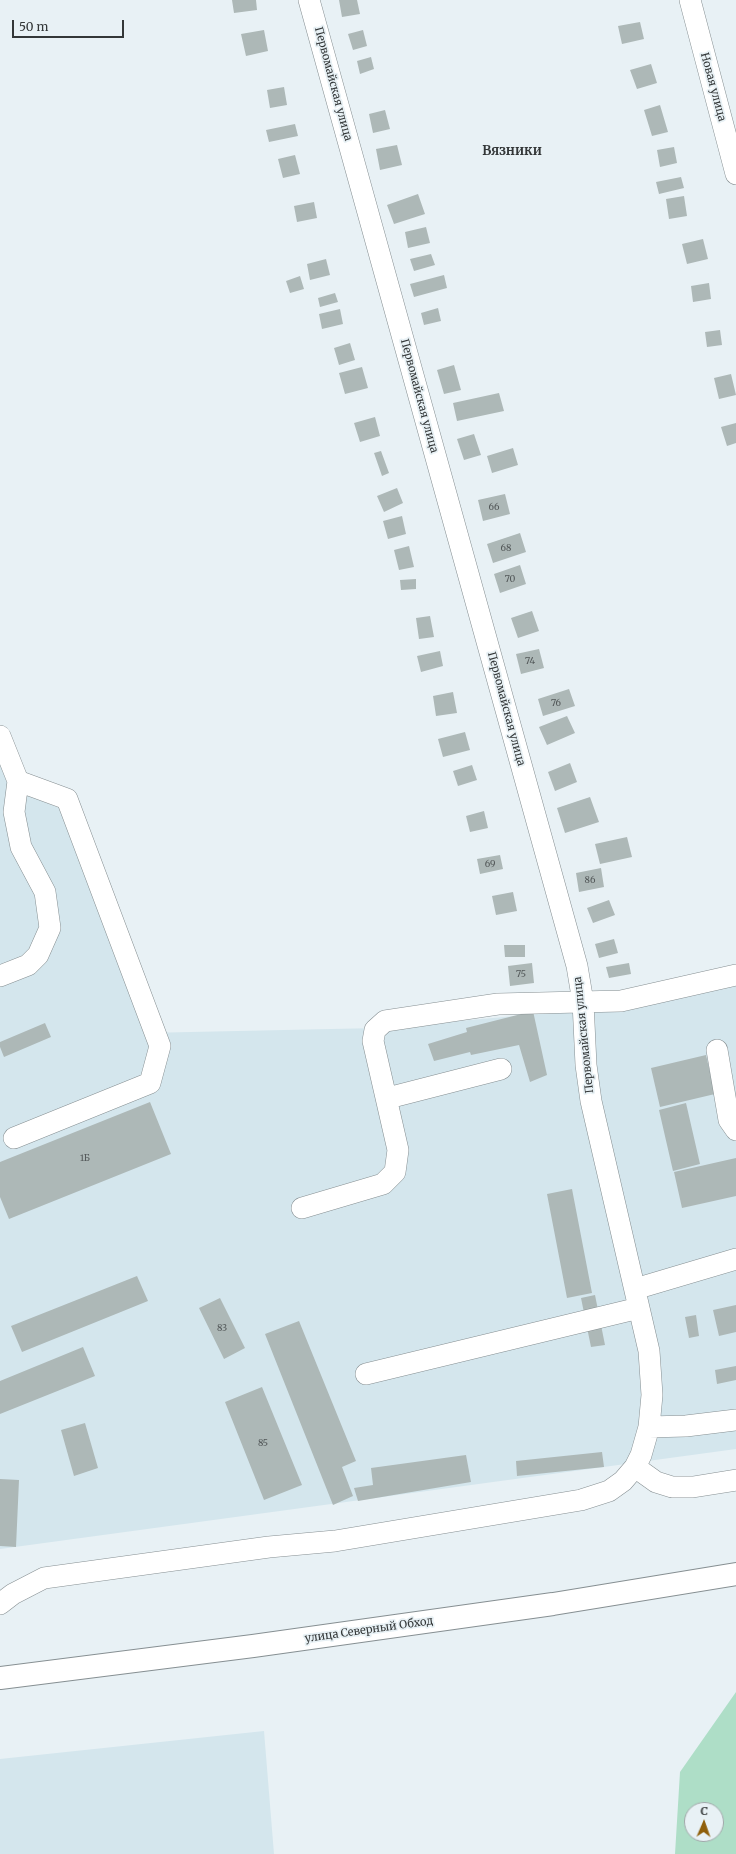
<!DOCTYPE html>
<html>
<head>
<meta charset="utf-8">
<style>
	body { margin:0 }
	#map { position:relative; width:736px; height:1854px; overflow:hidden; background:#e8f1f5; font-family:Merriweather,serif }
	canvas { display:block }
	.north { position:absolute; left:684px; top:1802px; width:40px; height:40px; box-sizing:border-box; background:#e8f1f5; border:1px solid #a0a7a9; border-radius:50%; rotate:2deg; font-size:11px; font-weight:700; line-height:16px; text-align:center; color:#333738 }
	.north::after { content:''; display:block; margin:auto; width:14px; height:18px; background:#8f5f0b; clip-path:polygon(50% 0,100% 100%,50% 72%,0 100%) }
	.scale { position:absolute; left:12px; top:20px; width:112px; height:18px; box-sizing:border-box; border:2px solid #333738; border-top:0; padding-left:5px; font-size:12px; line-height:14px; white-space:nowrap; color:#333738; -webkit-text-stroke:3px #e8f1f5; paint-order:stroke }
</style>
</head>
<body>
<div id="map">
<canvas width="736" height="1854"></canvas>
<div class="north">С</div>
<div class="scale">50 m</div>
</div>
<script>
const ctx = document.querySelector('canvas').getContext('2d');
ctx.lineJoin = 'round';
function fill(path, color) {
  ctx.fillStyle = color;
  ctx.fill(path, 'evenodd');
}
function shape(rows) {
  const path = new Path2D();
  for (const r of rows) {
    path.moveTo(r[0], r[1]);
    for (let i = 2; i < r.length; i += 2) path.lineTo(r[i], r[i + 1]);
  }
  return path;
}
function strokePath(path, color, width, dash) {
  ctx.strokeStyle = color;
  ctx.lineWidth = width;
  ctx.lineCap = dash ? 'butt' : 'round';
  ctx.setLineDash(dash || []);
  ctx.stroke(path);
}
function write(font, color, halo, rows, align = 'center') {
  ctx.font = font + ' Merriweather,serif';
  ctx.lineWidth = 3.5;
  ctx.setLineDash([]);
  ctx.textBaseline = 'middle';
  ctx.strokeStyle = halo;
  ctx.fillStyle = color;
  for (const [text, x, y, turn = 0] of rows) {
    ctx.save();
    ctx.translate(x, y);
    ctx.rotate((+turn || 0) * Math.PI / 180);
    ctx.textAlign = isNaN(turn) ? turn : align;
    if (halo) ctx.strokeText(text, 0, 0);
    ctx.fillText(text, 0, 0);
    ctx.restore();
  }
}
fill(shape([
	[0,765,9,787,59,808,144,1033,378,1028,573,1011,736,984,736,1449,0,1549],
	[264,1731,274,1854,0,1854,0,1759]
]), '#d4e6ed');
fill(shape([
	[736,1692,736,1854,675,1854,680,1772],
	[692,1810,716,1810,716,1834,692,1834]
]), '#aedec7');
fill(shape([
	[232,0,256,0,257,10,234,13],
	[339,0,357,0,360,14,342,17],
	[640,22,644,39,622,44,618,26],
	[264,30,268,51,246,56,241,34],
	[363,30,367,46,353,50,348,34],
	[371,57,374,69,360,74,357,61],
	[651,64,657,83,637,89,630,70],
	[284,87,287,105,270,108,267,90],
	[660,105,668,132,652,136,644,110],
	[385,110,390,129,373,133,369,114],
	[295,124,298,136,269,142,266,130],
	[397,145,402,165,380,170,376,149],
	[674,147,677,163,660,167,657,150],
	[295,155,300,174,283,178,278,159],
	[681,177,684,188,659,194,656,182],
	[418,194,425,214,394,224,387,205],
	[684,196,687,216,669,219,666,199],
	[314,202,317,218,297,222,294,206],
	[426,227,430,243,408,248,405,232],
	[703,239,708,259,687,264,682,244],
	[431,254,435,265,414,271,410,259],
	[326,259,330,275,310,280,307,264],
	[444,275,447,288,414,297,410,284],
	[300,276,304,289,290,293,286,281],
	[709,283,711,299,693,302,691,286],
	[335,293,338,302,320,307,318,298],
	[438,308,441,321,424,325,421,313],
	[340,309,343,324,322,329,319,314],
	[720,330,722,345,707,347,705,332],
	[350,343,355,360,339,365,334,348],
	[454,365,461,390,444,394,437,370],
	[362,367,368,388,345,394,339,373],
	[731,374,736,395,719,399,714,378],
	[499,393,504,411,457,421,453,403],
	[375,417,380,436,360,442,354,423],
	[736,423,736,443,727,446,721,427],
	[474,434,481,455,464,460,457,439],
	[513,448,518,465,492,473,487,456],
	[381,451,389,473,382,476,374,453],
	[397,488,403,503,384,512,377,496],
	[505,494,510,514,483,521,478,500],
	[402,516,406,534,388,539,383,521],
	[520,533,526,552,493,563,487,544],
	[409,546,414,567,399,570,394,550],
	[520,565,526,584,500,593,494,574],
	[416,579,416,589,401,590,400,580],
	[532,611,539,631,518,638,511,618],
	[430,616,434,637,419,639,416,618],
	[539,649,544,668,521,674,516,654],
	[440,651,443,666,421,672,417,656],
	[569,689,575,706,543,716,538,699],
	[453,692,457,713,436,716,433,696],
	[567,716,575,733,547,745,539,727],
	[465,732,470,750,443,757,438,739],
	[570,763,577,782,555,791,548,772],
	[472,765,477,780,458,786,453,771],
	[590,797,599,822,565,833,557,808],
	[484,811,488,828,470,832,466,816],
	[627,837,632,857,600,864,595,844],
	[500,855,503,869,480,874,477,859],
	[601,868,604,887,579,892,576,873],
	[513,892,517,911,496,915,492,896],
	[609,900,615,915,593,923,587,908],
	[614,939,618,953,599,958,595,944],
	[504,945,525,945,525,957,505,957],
	[532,963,534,983,510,986,508,966],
	[629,963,631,974,609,978,606,967],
	[533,1011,547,1075,530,1082,519,1045,471,1055,470,1052,434,1061,428,1044,467,1032,466,1028],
	[45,1023,51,1037,4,1057,0,1047,0,1042],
	[706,1055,715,1094,660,1107,651,1068],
	[150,1102,171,1154,9,1219,0,1197,0,1162],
	[686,1103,700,1164,673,1171,659,1110],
	[736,1158,736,1196,682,1208,674,1172],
	[572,1189,592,1293,567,1298,547,1194],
	[137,1276,148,1301,22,1352,11,1326],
	[595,1295,605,1345,591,1347,581,1298],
	[220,1298,245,1348,224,1359,199,1308],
	[736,1305,736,1332,719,1336,713,1310],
	[696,1315,699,1336,689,1338,685,1317],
	[299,1321,356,1461,342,1467,353,1496,333,1505,265,1334],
	[83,1347,95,1376,0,1414,0,1381],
	[736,1366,736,1380,717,1384,715,1370],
	[262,1387,302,1485,264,1500,225,1402],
	[85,1423,98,1468,74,1476,61,1430],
	[602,1452,604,1467,517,1476,516,1461],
	[466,1455,471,1482,358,1501,354,1488,373,1485,371,1468],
	[0,1479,19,1480,16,1547,0,1546]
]), '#adb8b7');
const minor = shape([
	[690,0,736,174],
	[0,736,18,781,67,799,160,1046,150,1083,14,1138],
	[0,976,28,965,38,955,50,928,45,892,21,847,14,812,18,781],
	[717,1050,729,1120,736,1130],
	[388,1098,501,1069],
	[302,1208,383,1184,395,1172,398,1150,373,1041,375,1030,385,1021,498,1004,621,1001,736,975],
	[635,1289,736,1259],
	[366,1374,639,1308],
	[649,1427,686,1426,736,1420],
	[635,1467,656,1482,672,1487,693,1487,736,1480],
	[0,1604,13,1594,44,1578,269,1547,335,1541,581,1500,609,1491,623,1481,635,1467,641,1455,649,1427,652,1395,649,1351,591,1101,586,1065,583,1002,577,966,309,0]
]);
const highway = shape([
	[0,1678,253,1646,553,1604,736,1574]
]);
strokePath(minor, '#868f92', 22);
strokePath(highway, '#868f92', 24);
strokePath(minor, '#fff', 21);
strokePath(highway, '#fff', 22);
write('9px', '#525758', null, [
	["66",494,507],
	["68",506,548],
	["70",510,579],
	["74",530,661],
	["76",556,703],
	["69",490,864],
	["86",590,880],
	["75",521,974],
	["1Б",85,1158],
	["83",222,1328],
	["85",263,1443]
]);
write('11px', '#333738', '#e8f1f5', [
	["Первомайская улица",333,84,75],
	["Новая улица",713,87,75],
	["Первомайская улица",419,396,75],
	["Первомайская улица",506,709,75],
	["Первомайская улица",584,1035,-96],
	["улица Северный Обход",369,1630,-8]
]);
write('bold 13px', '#333738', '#e8f1f5', [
	["Вязники",512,151]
]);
</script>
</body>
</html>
